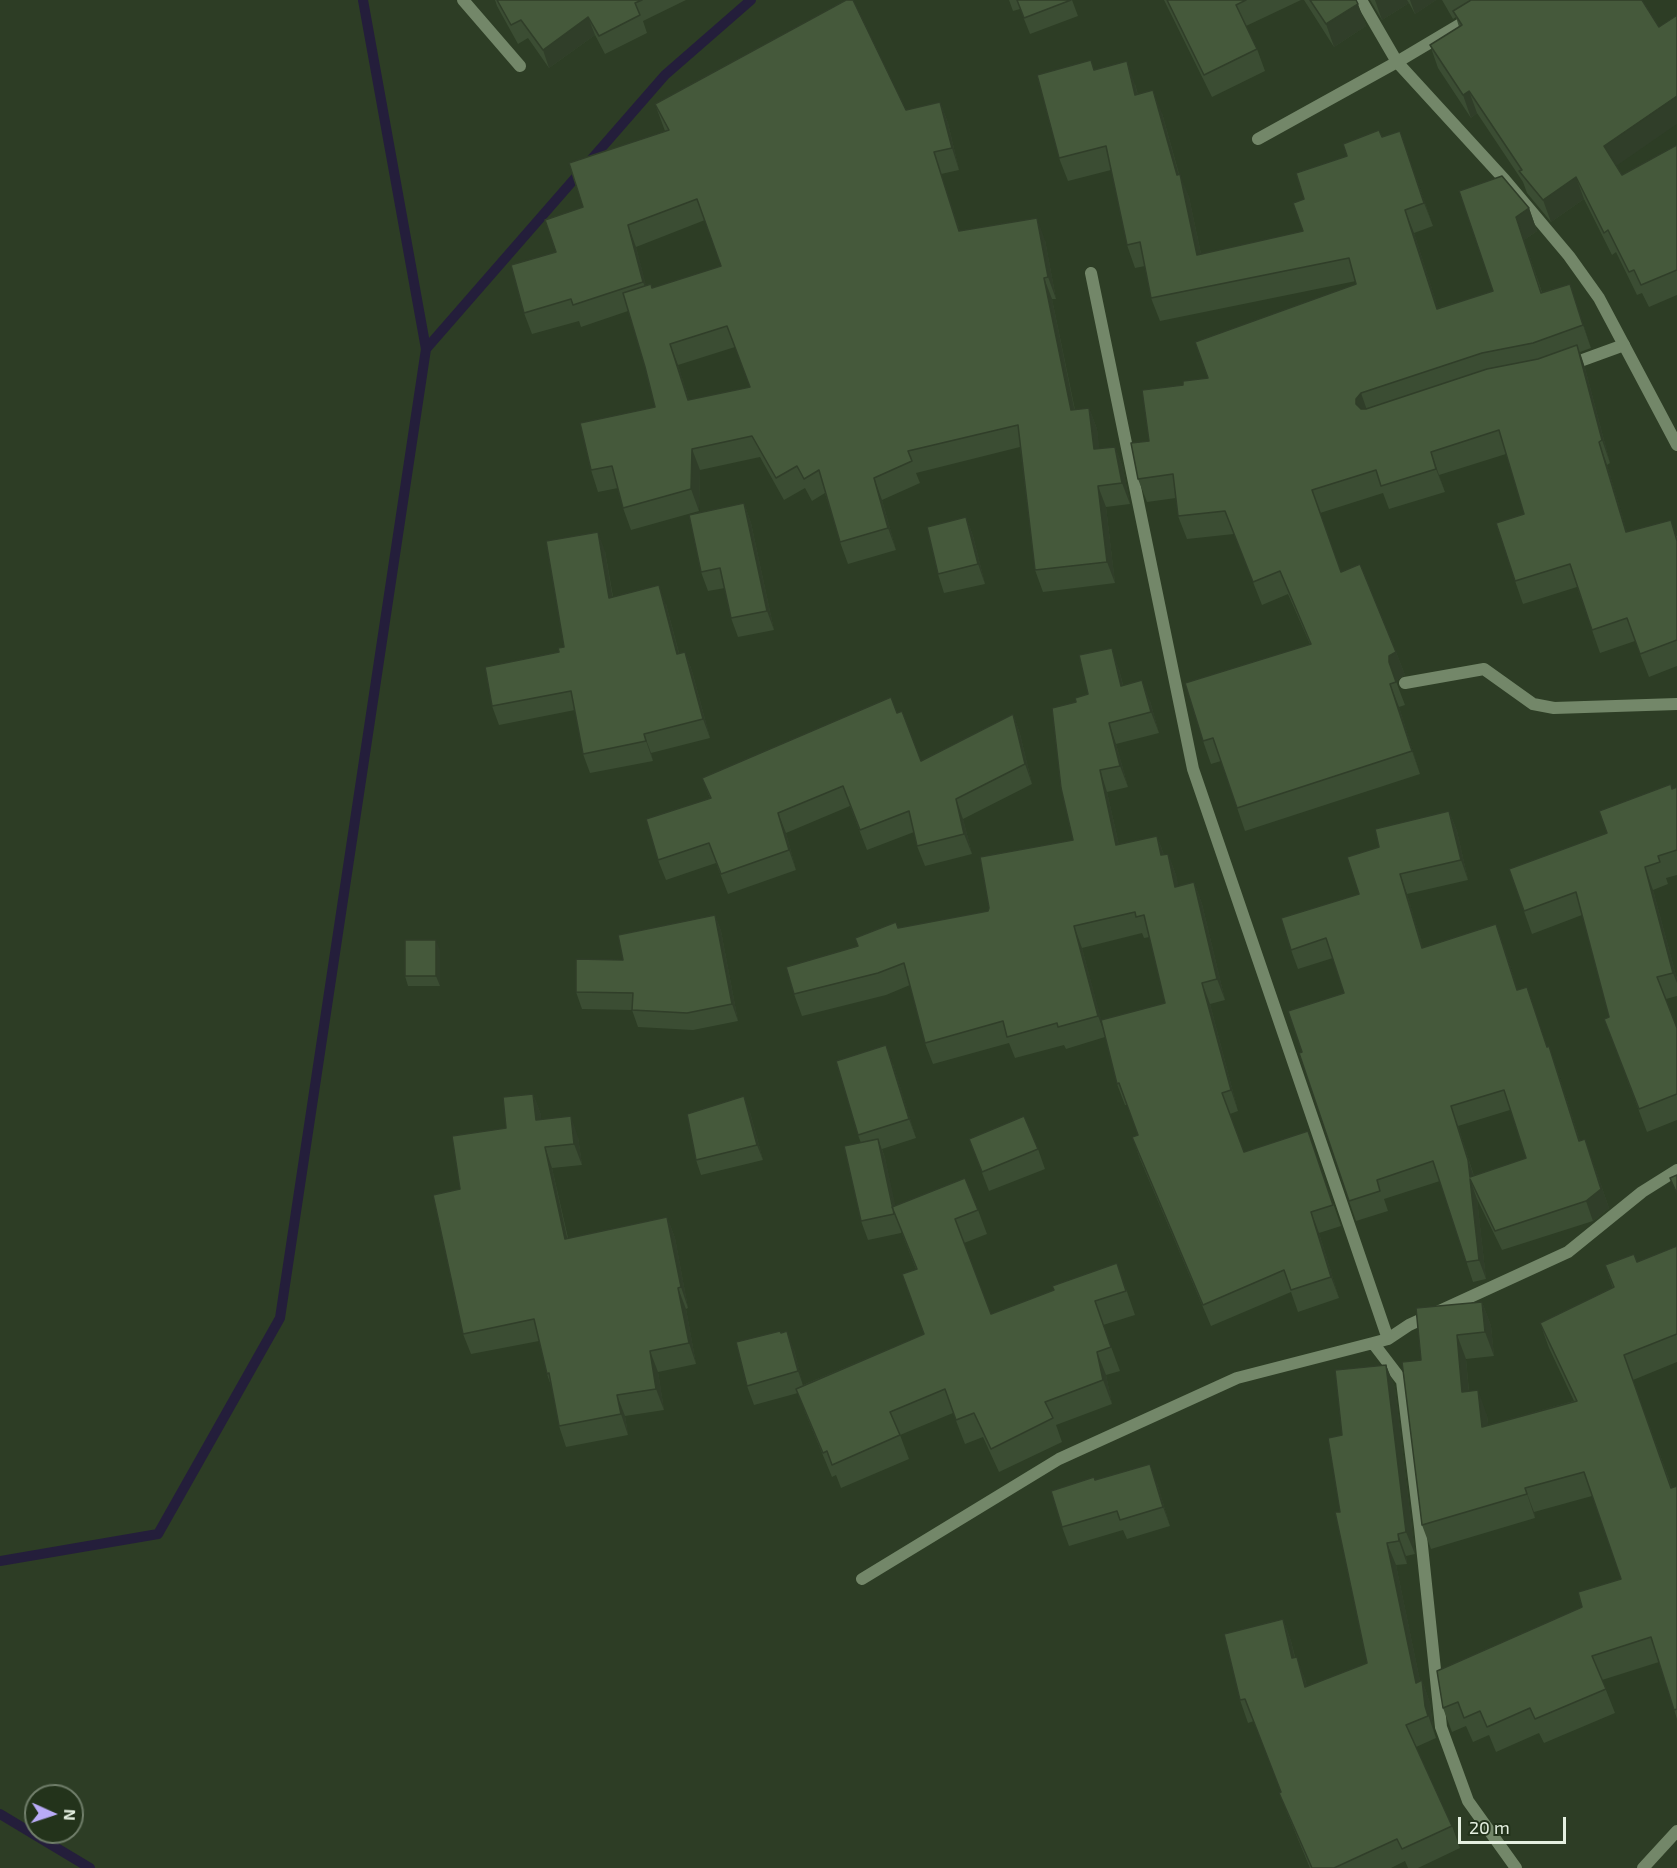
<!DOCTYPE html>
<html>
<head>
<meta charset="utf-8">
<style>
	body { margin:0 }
	#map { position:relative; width:1677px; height:1868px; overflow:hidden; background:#2d3d25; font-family:"Exo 2",sans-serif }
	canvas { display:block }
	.north { position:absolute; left:24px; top:1784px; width:60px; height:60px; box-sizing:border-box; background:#23331b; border:2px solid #707e6a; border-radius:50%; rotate:93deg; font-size:16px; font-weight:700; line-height:24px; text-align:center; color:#e4efe0 }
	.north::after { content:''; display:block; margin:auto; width:21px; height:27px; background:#b9abf7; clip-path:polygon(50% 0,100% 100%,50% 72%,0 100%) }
	.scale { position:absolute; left:1458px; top:1817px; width:108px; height:27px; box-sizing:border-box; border:3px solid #e4efe0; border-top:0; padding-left:8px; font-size:18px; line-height:21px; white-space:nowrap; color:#e4efe0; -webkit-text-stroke:4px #23331b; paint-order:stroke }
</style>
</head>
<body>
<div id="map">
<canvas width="1677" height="1868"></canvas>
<div class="north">N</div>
<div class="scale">20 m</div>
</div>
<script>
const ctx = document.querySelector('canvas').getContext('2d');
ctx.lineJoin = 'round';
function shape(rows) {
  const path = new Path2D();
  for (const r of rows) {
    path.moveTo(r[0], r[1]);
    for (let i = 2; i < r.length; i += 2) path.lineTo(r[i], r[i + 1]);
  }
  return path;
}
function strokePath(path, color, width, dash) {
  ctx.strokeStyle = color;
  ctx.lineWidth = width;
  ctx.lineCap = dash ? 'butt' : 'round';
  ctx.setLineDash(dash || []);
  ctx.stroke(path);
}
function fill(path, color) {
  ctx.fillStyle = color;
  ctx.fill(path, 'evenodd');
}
strokePath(shape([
	[426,349,665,75,751,0],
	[0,1561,158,1534,280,1318,426,349,363,0],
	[0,1814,90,1868]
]), '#241e3b', 10);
strokePath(shape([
	[1569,365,1624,345],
	[1405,683,1484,669,1533,704,1554,708,1677,704]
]), '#738769', 12);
strokePath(shape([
	[463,0,520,66],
	[1361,0,1397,62,1505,180,1569,256,1599,298,1677,445],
	[1258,139,1397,62,1471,18],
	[1091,273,1193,769,1388,1339],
	[862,1579,1059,1459,1237,1378,1373,1343],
	[1516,1868,1468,1801,1441,1727,1420,1527,1402,1381,1373,1343,1388,1339,1409,1325,1568,1252,1642,1192,1677,1170],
	[1643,1868,1677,1831]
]), '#738769', 12);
fill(shape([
	[495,0,686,0,643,21,647,33,605,54,595,35,549,68,528,38,518,44,497,6],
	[1009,0,1072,0,1078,16,1030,34,1020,9,1013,11],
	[1164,0,1301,0,1246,26,1257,49,1265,71,1212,97],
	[1304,0,1356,0,1366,26,1334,47],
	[1370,0,1436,0,1415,14,1409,3,1382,20],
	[1442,0,1642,0,1616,166,1622,175,1677,145,1677,295,1649,307,1642,293,1637,295,1616,252,1612,255,1584,199,1551,222,1527,193,1523,182,1477,113,1471,118,1438,68,1430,45,1459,27,1456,17,1453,19],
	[1095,70,1135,84,1138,95,1162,113,1179,174,1189,197,1201,254,1303,231,1304,199,1347,156,1382,137,1400,131,1433,226,1414,233,1438,308,1493,291,1529,208,1537,231,1524,240,1542,292,1570,284,1591,348,1580,352,1585,368,1610,463,1607,465,1627,532,1677,536,1677,666,1649,677,1635,641,1600,653,1577,587,1523,604,1515,581,1524,514,1506,454,1439,475,1445,492,1389,509,1383,493,1320,513,1341,572,1396,652,1405,675,1397,680,1397,684,1405,705,1399,707,1420,774,1245,831,1221,761,1211,764,1203,741,1310,644,1288,594,1262,605,1234,534,1187,539,1178,516,1176,498,1147,502,1138,479,1149,441,1183,385,1208,378,1356,284,1356,281,1160,321,1151,298,1145,266,1135,268,1127,245,1111,170,1068,181,1059,158],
	[940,102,948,123,959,170,941,174,960,231,1045,240,1056,299,1052,299,1075,410,1089,408,1097,429,1099,449,1115,447,1123,468,1130,504,1106,507,1115,583,1043,592,1035,570,1020,447,916,473,920,483,882,500,896,550,848,564,840,542,825,493,812,501,805,488,784,500,760,457,700,470,699,511,631,530,623,508,618,488,598,492,591,470,655,407,645,367,628,311,581,327,579,321,532,334,524,313,556,252,583,207,665,131,655,104,906,110],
	[705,220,721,266,652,288,646,286,636,247],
	[735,347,750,387,689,400,678,365],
	[744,503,751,523,774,630,738,637,731,618,725,588,708,591,701,572],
	[966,517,973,536,985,584,944,593,938,574],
	[605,551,613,597,666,604,679,653,685,652,692,671,710,738,651,753,653,761,590,773,583,754,575,710,499,725,492,706,559,652,564,647],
	[1119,669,1123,685,1150,701,1159,733,1116,744,1128,787,1107,792,1119,845,1157,836,1164,855,1168,854,1176,875,1178,886,1194,882,1202,904,1225,1000,1210,1004,1238,1111,1230,1114,1244,1152,1308,1131,1341,1226,1319,1233,1339,1298,1298,1312,1291,1292,1211,1326,1140,1159,1132,1137,1138,1135,1127,1105,1125,1105,1117,1084,1105,1037,1066,1049,1064,1045,1015,1058,1009,1043,933,1064,925,1043,910,985,886,995,802,1016,794,994,858,946,898,928,988,911,1073,840,1076,702,1088,694],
	[1142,933,1144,938,1150,937,1165,1003,1101,1020,1082,948],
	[897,713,921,761,1013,714,1020,734,1032,784,963,819,972,854,925,866,917,846,914,832,867,850,850,806,786,833,796,870,728,894,716,863,666,880,658,860,710,798,702,778],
	[1677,787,1677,875,1666,878,1668,884,1653,890,1677,979,1677,996,1666,999,1677,1028,1677,1120,1647,1132,1604,1019,1609,1017,1582,915,1532,934,1509,869,1607,833,1672,789],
	[1449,811,1457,831,1468,880,1407,894,1423,948,1503,944,1518,990,1534,1007,1547,1047,1549,1046,1556,1066,1580,1141,1592,1159,1609,1208,1593,1221,1502,1250,1477,1199,1486,1279,1473,1282,1440,1181,1384,1199,1388,1211,1356,1221,1349,1201,1302,1052,1344,993,1333,958,1298,969,1291,950,1359,894,1379,847],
	[1510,1110,1526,1158,1474,1176,1458,1126],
	[715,915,721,931,738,1021,693,1030,638,1027,632,1010,582,1009,576,992,623,960],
	[440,950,440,986,408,986,405,976],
	[893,1064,916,1138,882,1149,885,1158,895,1206,978,1210,987,1234,964,1243,991,1314,1054,1290,1117,1263,1135,1315,1103,1325,1120,1371,1106,1375,1112,1404,1056,1425,1062,1442,999,1472,983,1437,965,1444,953,1413,900,1435,909,1459,841,1488,836,1475,832,1477,805,1412,798,1393,754,1405,747,1386,781,1333,794,1350,803,1385,924,1334,916,1269,901,1231,901,1233,868,1240,861,1221,861,1143,858,1135],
	[533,1094,541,1115,541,1119,578,1137,582,1165,552,1168,568,1238,667,1217,675,1238,688,1308,686,1309,696,1364,658,1372,664,1410,625,1416,628,1435,566,1447,559,1426,552,1389,547,1374,539,1341,471,1354,463,1334,460,1189,506,1128],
	[750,1112,763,1160,701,1175,696,1160],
	[969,1139,1038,1149,1045,1169,989,1191],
	[1677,1246,1677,1362,1633,1380,1672,1488,1677,1486,1677,1719,1659,1662,1602,1680,1615,1713,1544,1743,1539,1733,1496,1752,1489,1735,1473,1742,1466,1726,1452,1732,1443,1708,1621,1579,1592,1496,1534,1512,1535,1518,1431,1549,1422,1525,1421,1360,1482,1302,1491,1326,1494,1356,1466,1359,1469,1391,1487,1415,1488,1425,1574,1401,1549,1348,1540,1323,1613,1288,1605,1265,1637,1262],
	[1386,1365,1395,1388,1415,1554,1406,1556,1407,1564,1396,1565,1420,1681,1422,1680,1430,1703,1433,1728,1436,1738,1416,1747,1452,1826,1460,1848,1418,1868,1408,1868,1405,1861,1391,1868,1310,1868,1288,1815,1279,1793,1281,1792,1254,1721,1248,1723,1240,1700,1283,1619,1291,1641,1295,1657,1305,1679,1307,1687,1367,1663,1340,1512,1342,1435],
	[1095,1480,1157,1483,1170,1526,1127,1539,1123,1530,1069,1546,1062,1527]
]), '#3b4d33');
fill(shape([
	[1375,0,1407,0,1409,3,1382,20],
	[1410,0,1436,0,1415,14],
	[1358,4,1366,26,1334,47,1326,24],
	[588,17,595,35,549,68,543,50],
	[1127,61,1135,84,1143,118,1135,95],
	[1153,90,1162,113,1185,197,1180,174,1189,197,1206,278,1197,255,1177,175],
	[1469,91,1477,113,1471,118,1463,95],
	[1677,96,1677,124,1612,169,1604,146],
	[940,102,948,123,959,170,952,148],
	[1400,131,1408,154,1433,226,1424,203],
	[934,152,941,174,967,253,959,231],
	[1576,177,1584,199,1551,222,1543,200],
	[1529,208,1537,231,1524,240,1550,316,1516,217],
	[1405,210,1414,233,1446,332,1437,309],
	[1037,218,1045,240,1056,299,1048,277],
	[628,225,636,247,651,303,643,282],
	[1044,278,1052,299,1079,432,1071,410],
	[1570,284,1578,307,1591,348,1583,325],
	[670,344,678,365,696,422,688,400],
	[1577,345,1585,368,1610,463,1602,440],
	[1361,393,1369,416,1356,404,1356,399],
	[1089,408,1097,429,1102,471,1094,449],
	[1599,442,1607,465,1634,555,1626,532],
	[1115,447,1123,468,1130,504,1122,483],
	[692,449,700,470,699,511,691,489],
	[1431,452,1439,475,1445,492,1436,469],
	[874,478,882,500,896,550,888,528],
	[1098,486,1106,507,1115,583,1107,562],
	[744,503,751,523,774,630,767,611],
	[966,517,973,536,985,584,978,564],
	[598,532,605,551,616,618,609,598],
	[659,585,666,604,684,673,677,654],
	[1112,648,1119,669,1128,707,1121,686],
	[685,652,692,671,710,738,703,719],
	[1396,652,1405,675,1397,680,1397,684,1389,662,1389,656],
	[1142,680,1150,701,1159,733,1151,712],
	[1390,684,1399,707,1420,774,1412,751],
	[1013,714,1020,734,1032,784,1025,764],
	[1109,723,1116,744,1128,787,1120,766],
	[644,734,651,753,653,761,646,741],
	[1100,770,1107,792,1124,867,1116,845],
	[956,799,963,819,972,854,964,834],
	[1449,811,1457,831,1468,880,1461,860],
	[778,813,786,833,796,870,789,850],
	[1157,836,1165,858,1161,855],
	[1168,854,1176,875,1183,908,1175,887],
	[1645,867,1653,890,1677,979,1677,983,1673,973],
	[1400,874,1407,894,1429,968,1422,948],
	[1194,882,1202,904,1225,1000,1217,979],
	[715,915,721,931,738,1021,732,1004],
	[1496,924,1503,944,1525,1010,1517,990],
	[1074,926,1082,948,1106,1037,1098,1016],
	[436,940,440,950,440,986,436,976],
	[1202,983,1210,1004,1238,1111,1231,1090],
	[886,1045,893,1064,916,1138,909,1119],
	[1549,1046,1556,1066,1586,1161,1579,1141],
	[533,1094,541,1115,543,1140,536,1120],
	[744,1096,750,1112,763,1160,757,1145],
	[1451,1106,1475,1180,1472,1183],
	[571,1116,578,1137,582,1165,574,1144],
	[878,1139,885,1158,900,1226,894,1211],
	[1585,1139,1609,1208,1593,1221,1586,1201],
	[545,1147,552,1168,572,1260,565,1239],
	[1470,1179,1477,1199,1486,1279,1479,1260],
	[1311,1212,1319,1233,1339,1298,1331,1277],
	[667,1217,675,1238,688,1308,681,1287],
	[678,1288,686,1309,696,1364,689,1343],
	[1482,1302,1491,1326,1494,1356,1485,1332],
	[787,1331,794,1350,805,1391,798,1371],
	[1457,1335,1466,1359,1471,1416,1462,1392],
	[650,1351,658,1372,664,1410,656,1389],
	[1097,1352,1106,1375,1112,1404,1103,1380],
	[1386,1365,1395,1388,1415,1554,1406,1532],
	[1478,1390,1487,1415,1491,1451,1482,1427],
	[617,1395,625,1416,628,1435,621,1414],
	[1150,1464,1157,1483,1170,1526,1163,1507],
	[1525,1488,1534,1512,1535,1518],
	[1398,1534,1406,1556,1407,1564,1399,1541],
	[1387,1543,1396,1565,1425,1705,1416,1683],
	[1283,1619,1291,1641,1300,1681,1292,1658],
	[1297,1657,1305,1679,1313,1710,1305,1687],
	[1422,1680,1430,1703,1433,1728,1436,1738,1425,1706]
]), '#303e29');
const building = shape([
	[497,0,642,0,635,3,640,15,599,36,588,17,543,50,521,20,511,25,497,0],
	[846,0,853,0,906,110,940,102,952,148,934,152,959,231,1037,218,1048,277,1044,278,1071,410,1089,408,1094,449,1115,447,1122,483,1098,486,1107,562,1035,570,1018,425,908,451,912,461,874,478,888,528,840,542,819,470,804,479,797,466,776,478,752,436,692,449,691,489,623,508,612,466,591,470,580,423,655,407,645,367,623,293,651,284,652,288,721,266,697,199,628,225,643,282,573,305,571,299,524,313,511,265,556,252,545,220,583,207,569,163,669,130,655,104,846,0],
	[727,326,750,387,688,400,670,344,727,326],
	[1017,0,1071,0,1024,18,1017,0],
	[1167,0,1246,0,1236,5,1257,49,1204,75,1167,0],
	[1310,0,1356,0,1358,4,1326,24,1310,0],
	[1471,0,1642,0,1659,27,1677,15,1677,96,1604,146,1622,175,1677,145,1677,270,1641,285,1634,270,1629,272,1608,230,1604,233,1576,177,1543,200,1519,171,1522,170,1469,91,1463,95,1430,45,1462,25,1453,11,1471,0],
	[1091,60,1094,70,1127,61,1135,95,1153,90,1177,175,1180,174,1197,255,1303,231,1293,203,1304,199,1296,173,1347,156,1343,144,1379,130,1382,137,1400,131,1424,203,1405,210,1437,309,1493,291,1459,191,1502,176,1529,208,1516,217,1541,293,1570,284,1583,325,1533,343,1482,353,1361,393,1356,399,1356,404,1361,409,1366,409,1487,369,1538,359,1577,345,1602,440,1599,442,1626,532,1671,520,1677,541,1677,640,1640,654,1627,618,1592,630,1570,564,1515,581,1496,523,1524,514,1499,430,1431,452,1436,469,1381,486,1376,470,1312,490,1341,572,1360,564,1396,652,1389,656,1389,662,1396,682,1390,684,1412,751,1237,808,1213,738,1203,741,1185,683,1311,644,1280,571,1253,582,1225,511,1178,516,1173,474,1138,479,1131,443,1149,441,1142,390,1183,385,1183,381,1208,378,1195,342,1356,284,1349,258,1151,298,1140,242,1127,245,1106,146,1059,158,1037,75,1091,60],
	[744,503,767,611,731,618,720,568,701,572,689,515,744,503],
	[966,517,978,564,938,574,927,527,966,517],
	[598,532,609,598,659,585,677,654,685,652,703,719,644,734,646,741,583,754,571,691,492,706,485,667,559,652,558,648,564,647,546,541,598,532],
	[1112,648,1121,686,1142,680,1151,712,1109,723,1120,766,1100,770,1116,845,1157,836,1161,855,1168,854,1175,887,1194,882,1217,979,1202,983,1231,1090,1222,1093,1244,1152,1308,1131,1333,1205,1311,1212,1331,1277,1291,1290,1284,1270,1203,1305,1132,1137,1138,1135,1119,1083,1117,1084,1101,1020,1165,1003,1144,915,1136,917,1135,912,1074,926,1098,1016,1058,1027,1057,1023,1007,1037,1003,1021,925,1043,904,963,878,973,794,994,786,967,858,946,855,938,896,922,898,928,988,911,989,908,980,857,1073,840,1061,788,1052,708,1076,702,1075,698,1088,694,1079,655,1112,648],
	[891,697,897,713,902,711,921,761,1013,714,1025,764,956,799,964,834,917,846,909,811,860,830,843,786,778,813,789,850,721,874,709,843,658,860,646,819,711,798,702,778,891,697],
	[1671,784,1672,789,1677,787,1677,850,1658,856,1660,862,1645,867,1673,973,1657,977,1677,1028,1677,1094,1639,1109,1604,1019,1609,1017,1576,892,1524,911,1509,869,1607,833,1599,811,1671,784],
	[1449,811,1461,860,1400,874,1422,948,1496,924,1517,990,1527,987,1547,1047,1549,1046,1579,1141,1585,1139,1601,1189,1586,1201,1495,1231,1470,1179,1479,1260,1466,1262,1433,1161,1377,1180,1380,1191,1349,1201,1299,1053,1302,1052,1288,1011,1344,993,1326,938,1291,950,1281,918,1359,894,1347,857,1379,847,1375,829,1449,811],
	[1504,1090,1526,1158,1470,1177,1468,1160,1451,1106,1504,1090],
	[715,915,732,1004,687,1013,632,1010,633,993,576,992,576,959,623,960,618,935,715,915],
	[405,940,436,940,436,976,405,976,405,940],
	[886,1045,909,1119,858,1135,836,1061,886,1045],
	[533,1094,536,1120,571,1116,574,1144,545,1147,565,1239,667,1217,681,1287,678,1288,689,1343,650,1351,656,1389,617,1395,621,1414,559,1426,549,1373,547,1374,534,1319,463,1334,433,1195,460,1189,452,1136,506,1128,503,1097,533,1094],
	[744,1096,757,1145,696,1160,687,1114,744,1096],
	[1024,1116,1038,1149,982,1172,969,1139,1024,1116],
	[878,1139,894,1214,861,1221,844,1146,878,1139],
	[1677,1175,1677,1194,1670,1178,1677,1175],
	[965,1178,978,1210,955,1219,991,1314,1054,1290,1052,1286,1117,1263,1126,1291,1095,1301,1111,1347,1097,1352,1103,1380,1045,1402,1053,1418,991,1449,974,1413,956,1420,945,1389,890,1412,900,1435,832,1465,827,1451,823,1453,796,1389,924,1334,902,1274,917,1269,892,1207,965,1178],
	[1677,1246,1677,1334,1624,1355,1671,1488,1677,1486,1677,1709,1674,1710,1651,1637,1592,1656,1606,1689,1535,1719,1530,1708,1487,1727,1480,1711,1464,1718,1458,1702,1443,1708,1437,1671,1582,1607,1578,1592,1621,1579,1584,1472,1525,1488,1527,1494,1422,1525,1402,1362,1421,1360,1416,1308,1482,1302,1485,1332,1457,1335,1462,1392,1478,1390,1482,1427,1577,1401,1540,1323,1614,1287,1605,1265,1634,1254,1637,1262,1677,1246],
	[780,1331,781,1333,787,1331,798,1371,747,1386,736,1342,780,1331],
	[1386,1365,1406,1532,1398,1534,1399,1541,1387,1543,1416,1683,1422,1680,1425,1706,1428,1716,1406,1725,1452,1826,1402,1849,1397,1839,1334,1868,1312,1868,1279,1793,1281,1792,1245,1699,1240,1700,1224,1634,1283,1619,1292,1658,1297,1657,1305,1687,1367,1663,1335,1512,1340,1512,1328,1438,1342,1435,1335,1370,1386,1365],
	[1150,1464,1163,1507,1120,1520,1117,1511,1062,1527,1051,1491,1094,1477,1095,1480,1150,1464]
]);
fill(building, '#45593b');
strokePath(building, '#303e29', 1.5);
</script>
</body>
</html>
